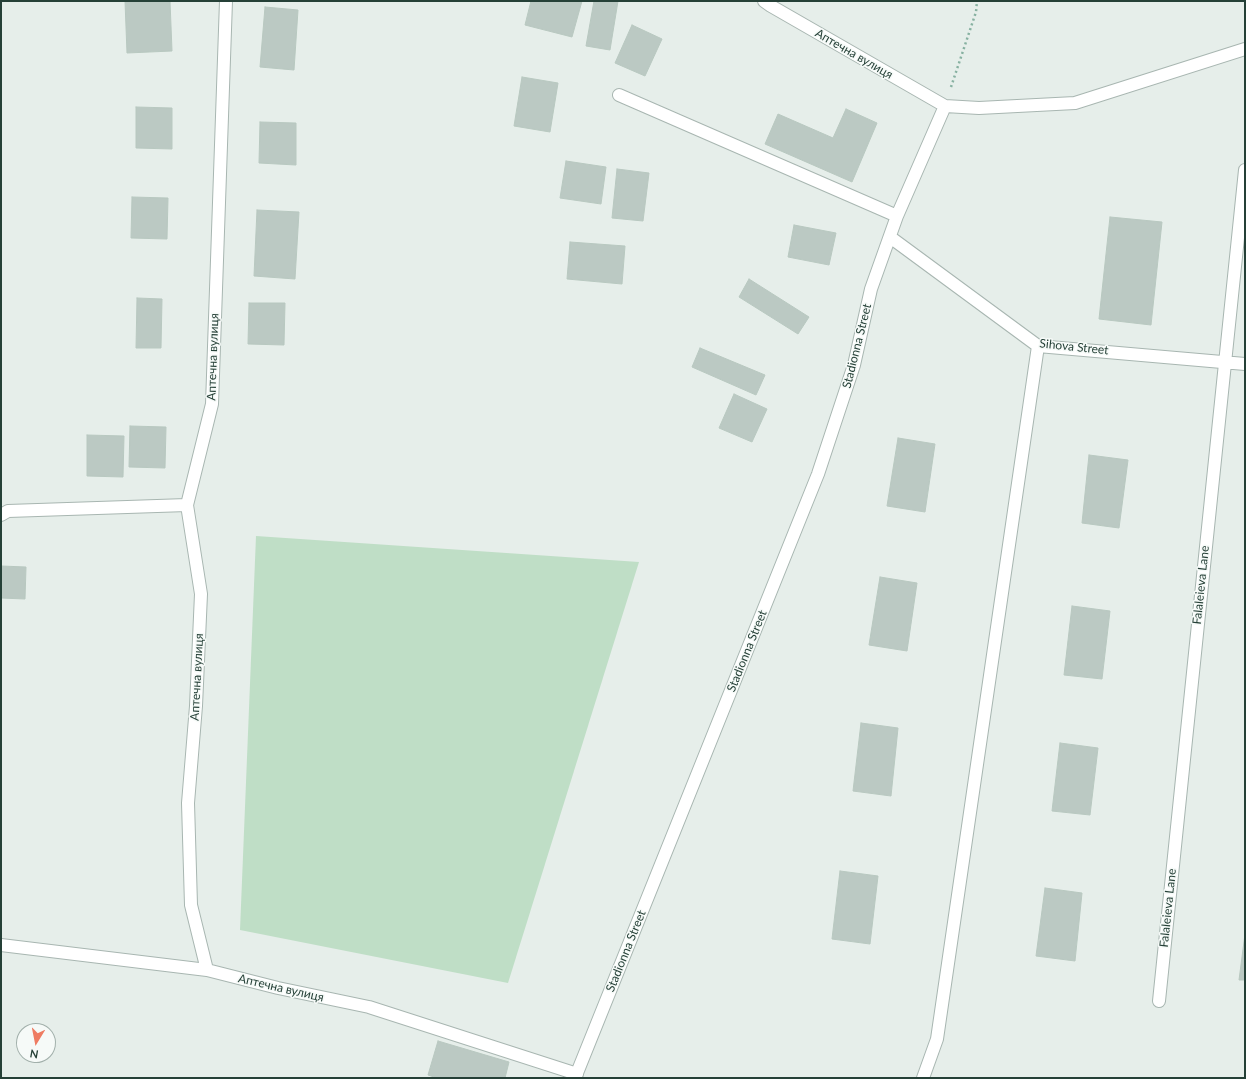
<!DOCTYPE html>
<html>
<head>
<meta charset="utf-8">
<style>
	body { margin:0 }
	#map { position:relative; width:1246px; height:1079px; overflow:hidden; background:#e6eeea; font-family:Lato,sans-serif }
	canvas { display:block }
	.frame { position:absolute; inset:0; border:2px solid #254037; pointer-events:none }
	.north { position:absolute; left:16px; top:1023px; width:40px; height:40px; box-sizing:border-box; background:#f6faf8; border:1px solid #a2b0ab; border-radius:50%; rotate:190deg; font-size:11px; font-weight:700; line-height:16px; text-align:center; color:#254037 }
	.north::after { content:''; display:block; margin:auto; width:14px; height:18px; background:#ee7c63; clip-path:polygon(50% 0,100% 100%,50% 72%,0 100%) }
</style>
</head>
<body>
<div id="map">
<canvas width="1246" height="1079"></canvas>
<div class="frame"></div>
<div class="north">N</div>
</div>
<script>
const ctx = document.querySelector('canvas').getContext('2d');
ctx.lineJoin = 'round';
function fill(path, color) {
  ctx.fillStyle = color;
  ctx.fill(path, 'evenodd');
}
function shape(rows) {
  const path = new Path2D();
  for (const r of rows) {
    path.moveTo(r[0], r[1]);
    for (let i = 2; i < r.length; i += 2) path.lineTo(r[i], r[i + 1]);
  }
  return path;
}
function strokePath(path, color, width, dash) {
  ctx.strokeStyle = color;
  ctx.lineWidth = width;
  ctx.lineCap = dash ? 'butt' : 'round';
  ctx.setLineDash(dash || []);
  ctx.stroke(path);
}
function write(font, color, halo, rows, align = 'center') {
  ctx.font = font + ' Lato,sans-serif';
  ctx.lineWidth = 3;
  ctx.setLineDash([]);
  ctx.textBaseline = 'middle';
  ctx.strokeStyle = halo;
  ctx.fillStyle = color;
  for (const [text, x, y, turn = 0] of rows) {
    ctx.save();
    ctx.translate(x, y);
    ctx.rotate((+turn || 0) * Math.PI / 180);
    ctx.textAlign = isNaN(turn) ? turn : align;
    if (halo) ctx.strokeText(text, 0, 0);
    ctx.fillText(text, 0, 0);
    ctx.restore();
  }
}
fill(shape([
	[256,536,639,562,508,983,240,930]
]), '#bfdec6');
const building = shape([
	[125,1,170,1,172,51,127,53,125,1],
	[531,1,582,1,572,37,525,25,531,1],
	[594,1,618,1,610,50,586,46,594,1],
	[265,7,298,10,294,70,260,67,265,7],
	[632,25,662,39,645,76,615,63,632,25],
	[522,77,558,83,550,132,514,126,522,77],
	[136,107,172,108,172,149,136,148,136,107],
	[846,109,877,123,852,182,765,144,778,114,833,138,846,109],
	[260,122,296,123,296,165,259,163,260,122],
	[566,161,606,167,601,204,560,198,566,161],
	[617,169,649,173,643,221,612,218,617,169],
	[132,197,168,198,167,239,131,238,132,197],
	[257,210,299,212,295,279,254,276,257,210],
	[1110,217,1162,222,1151,325,1099,319,1110,217],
	[794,225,836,233,829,265,788,257,794,225],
	[570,242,625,246,622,284,567,279,570,242],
	[749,279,809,317,798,334,739,297,749,279],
	[137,298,162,299,161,348,136,348,137,298],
	[249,303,285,303,284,345,248,344,249,303],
	[700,348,765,375,756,395,692,367,700,348],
	[734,394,767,409,752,442,719,428,734,394],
	[130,426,166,427,165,468,129,467,130,426],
	[87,435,124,436,123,477,87,476,87,435],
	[898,438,935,444,925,512,887,506,898,438],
	[1089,455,1128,460,1119,528,1082,523,1089,455],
	[1,566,26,567,25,599,1,598,1,566],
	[880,577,917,583,907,651,869,645,880,577],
	[1072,606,1110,611,1102,679,1064,675,1072,606],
	[861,723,898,728,891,796,853,791,861,723],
	[1060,743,1098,748,1090,815,1052,811,1060,743],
	[840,871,878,876,870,944,832,939,840,871],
	[1045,888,1082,893,1075,961,1036,956,1045,888],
	[1245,934,1245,980,1239,980,1245,934],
	[438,1041,509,1062,505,1078,437,1078,428,1075,438,1041]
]);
fill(building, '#bbc9c3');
strokePath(building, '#b8c8c0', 1);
const minor = shape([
	[226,1,212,404,187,505,201,594,196,706,188,803,191,905,207,970,278,988,369,1007,577,1074],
	[764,1,771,6,945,106],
	[619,95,897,216],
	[890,237,1038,346,1245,364],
	[1,515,8,511,187,505],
	[1,945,207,970],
	[1159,1001,1245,170],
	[575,1078,818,474,854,365,871,289,897,216,945,106,979,108,1075,103,1245,49],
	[923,1078,937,1039,1038,346]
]);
strokePath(minor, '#a8b6b1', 14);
strokePath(shape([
	[951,87,976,12,977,1]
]), '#87b1a1', 2.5, [2, 3]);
strokePath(minor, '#fff', 12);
write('12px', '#254037', '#f6faf8', [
	["Аптечна вулиця",854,54,30],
	["Stadionna Street",857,346,-76],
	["Sihova Street",1074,347,6],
	["Аптечна вулиця",213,357,-88],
	["Falaleieva Lane",1201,585,-84],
	["Stadionna Street",747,651,-68],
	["Аптечна вулиця",197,677,-87],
	["Falaleieva Lane",1168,908,-84],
	["Stadionna Street",626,951,-68],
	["Аптечна вулиця",281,988,13]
]);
</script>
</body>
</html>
